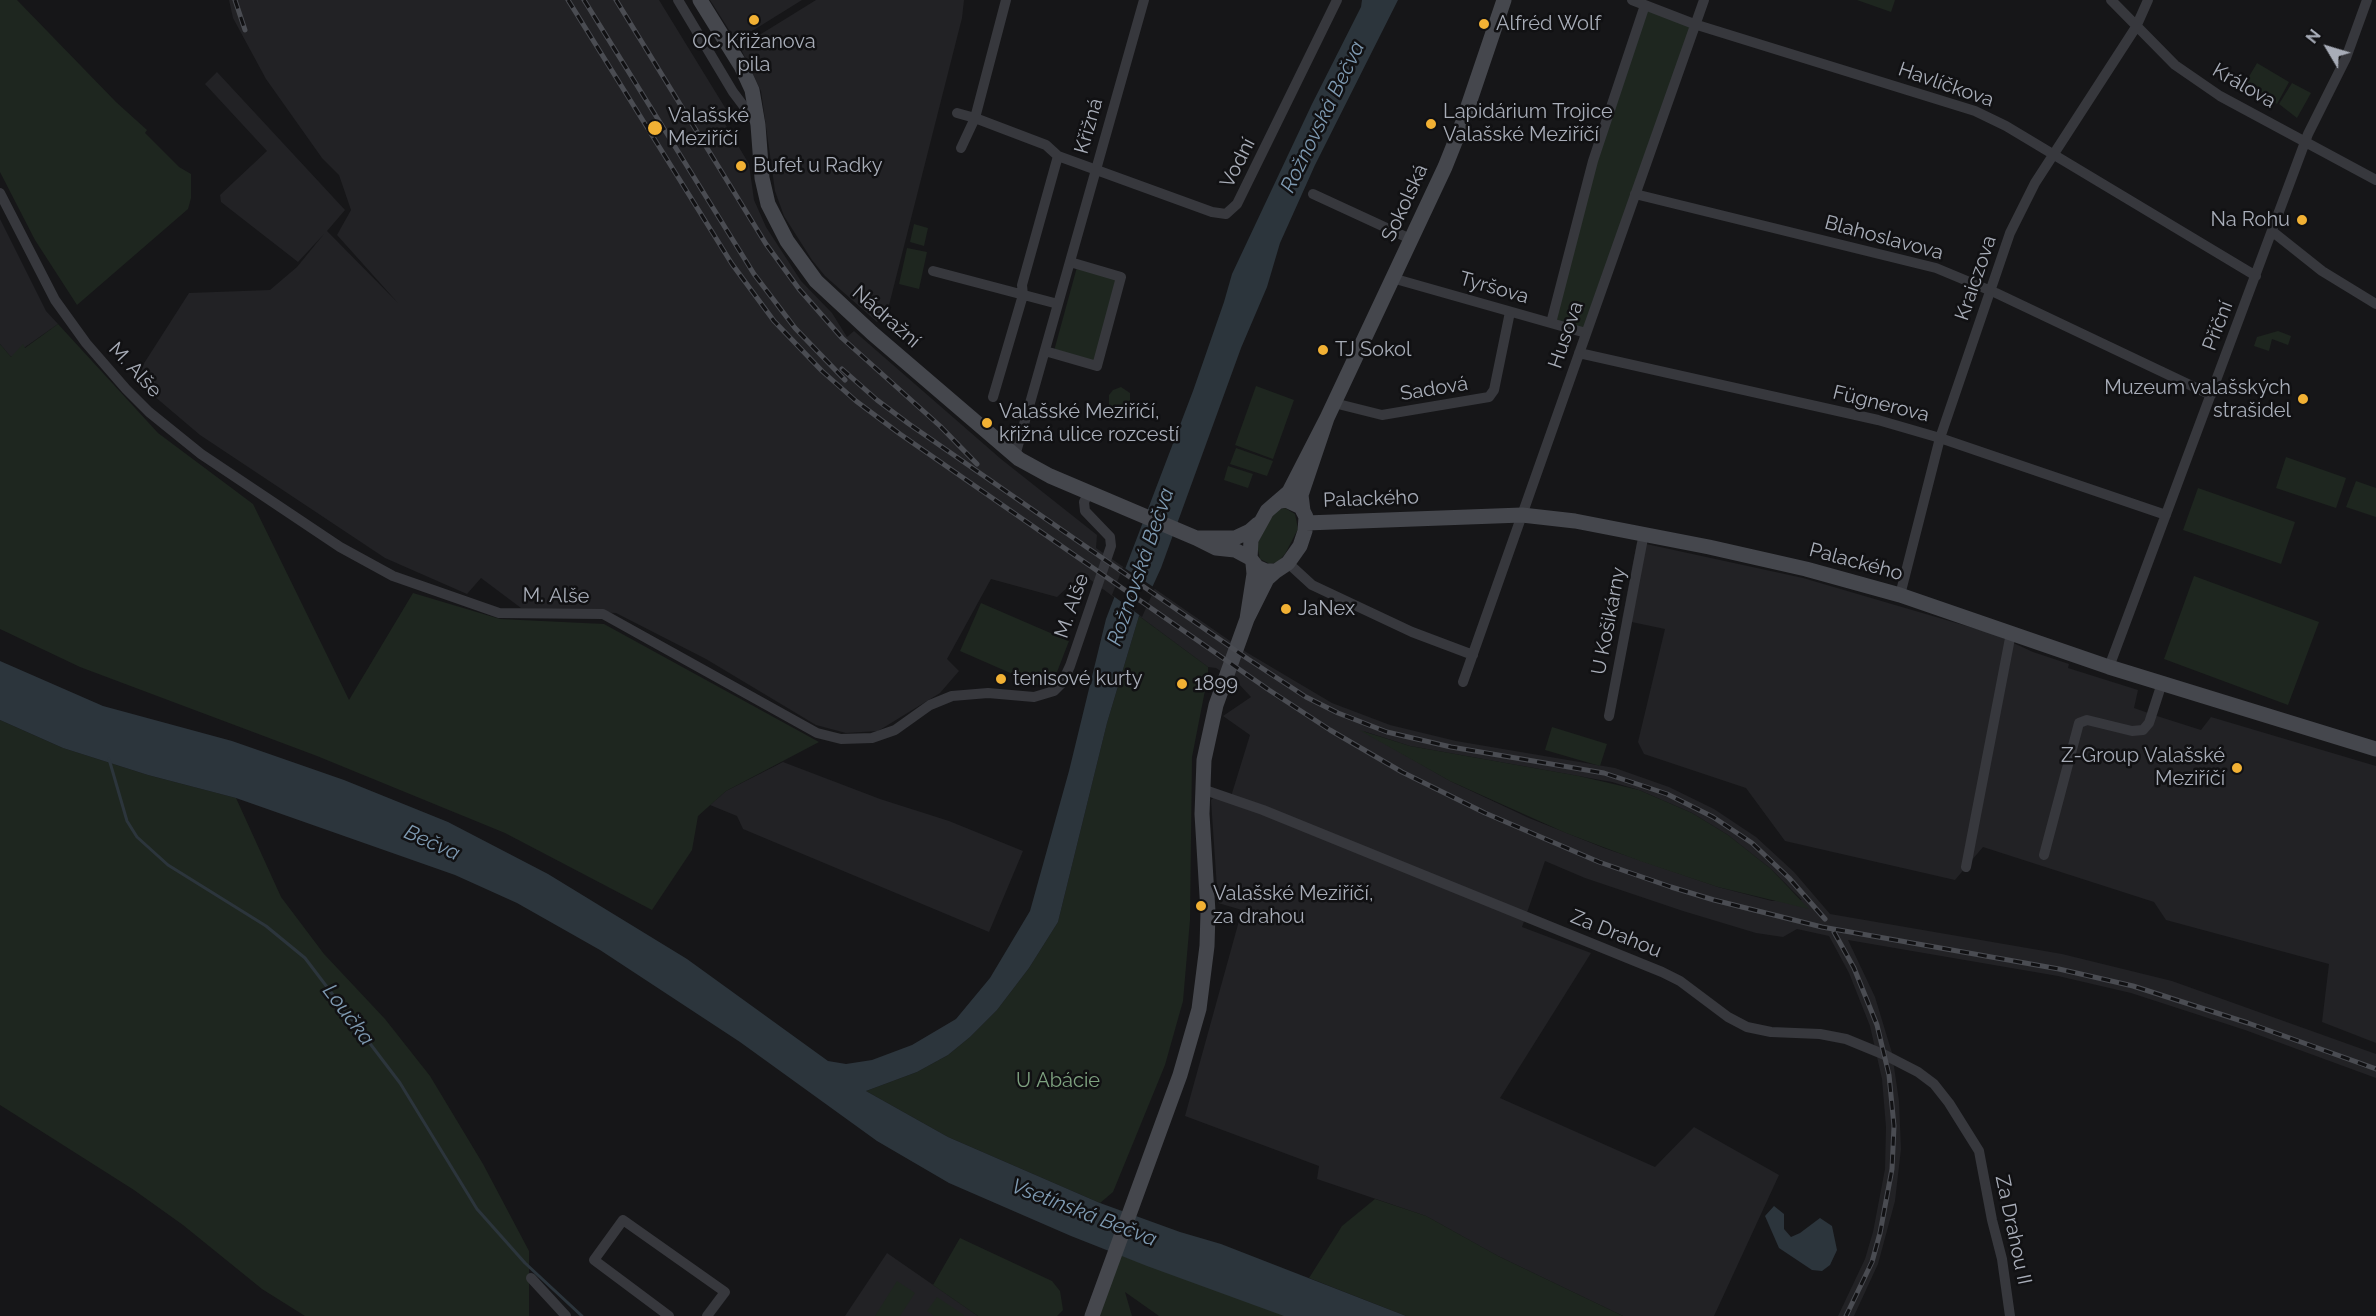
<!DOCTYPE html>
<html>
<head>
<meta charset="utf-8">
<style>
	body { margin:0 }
	#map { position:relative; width:2376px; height:1316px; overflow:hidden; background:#161618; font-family:Raleway,sans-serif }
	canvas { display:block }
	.north { position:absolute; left:2298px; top:18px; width:60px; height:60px; -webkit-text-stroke:4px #111113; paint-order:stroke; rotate:308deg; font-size:16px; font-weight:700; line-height:24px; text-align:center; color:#a8adb8 }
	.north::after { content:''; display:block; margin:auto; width:21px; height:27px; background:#a8adb8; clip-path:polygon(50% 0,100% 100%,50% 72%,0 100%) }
</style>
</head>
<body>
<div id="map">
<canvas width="2376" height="1316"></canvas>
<div class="north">N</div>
</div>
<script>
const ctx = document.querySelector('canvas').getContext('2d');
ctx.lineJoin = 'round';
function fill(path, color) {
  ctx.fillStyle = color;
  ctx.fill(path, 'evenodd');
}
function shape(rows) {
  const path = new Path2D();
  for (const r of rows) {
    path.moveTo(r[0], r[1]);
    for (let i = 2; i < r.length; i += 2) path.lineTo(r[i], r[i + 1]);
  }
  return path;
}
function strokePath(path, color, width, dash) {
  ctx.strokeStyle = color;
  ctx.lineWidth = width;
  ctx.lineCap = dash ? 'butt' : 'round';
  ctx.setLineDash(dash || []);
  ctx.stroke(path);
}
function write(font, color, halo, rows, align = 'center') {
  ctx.font = font + ' Raleway,sans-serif';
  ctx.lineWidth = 5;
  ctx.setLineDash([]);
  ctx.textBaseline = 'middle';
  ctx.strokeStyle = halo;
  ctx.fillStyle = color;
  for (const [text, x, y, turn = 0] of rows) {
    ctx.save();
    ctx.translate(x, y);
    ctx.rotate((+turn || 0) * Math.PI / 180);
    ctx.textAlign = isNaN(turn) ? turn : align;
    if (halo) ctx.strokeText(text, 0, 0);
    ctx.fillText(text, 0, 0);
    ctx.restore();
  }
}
fill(shape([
	[229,0,659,0,732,119,725,124,749,164,754,200,766,227,801,281,832,313,847,337,854,331,1001,459,1097,535,1096,548,1246,652,1332,703,1390,725,1456,741,1615,768,1669,787,1714,809,1756,837,1794,872,1830,914,2062,954,2172,981,2376,1054,2376,1078,2245,1030,2131,993,2058,976,1848,940,1875,997,1892,1053,1899,1101,1901,1149,1895,1201,1878,1264,1854,1316,1838,1316,1865,1259,1873,1232,1885,1169,1886,1127,1882,1079,1870,1026,1849,973,1829,936,1797,929,1783,937,1756,933,1683,911,1585,878,1545,861,1522,927,1591,953,1500,1098,1655,1167,1694,1127,1779,1175,1714,1316,1623,1316,1498,1256,1426,1216,1317,1179,1319,1166,1185,1116,1242,910,1218,903,1211,800,1214,797,1229,803,1250,735,1223,716,1251,697,1236,681,1216,668,1208,667,1088,578,1081,575,1057,597,991,579,947,659,959,671,940,693,878,731,846,733,816,725,706,659,616,613,521,608,481,578,467,594,385,558,200,435,134,379,189,293,270,290,297,267,324,234,298,262,221,202,220,195,267,151,205,84,217,72,345,210,327,231,398,303,337,235,351,210,339,175,322,158,266,79,233,18],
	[1363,731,1410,746,1612,782,1639,790,1692,813,1728,835,1771,869,1802,900,1772,901,1718,887,1604,848,1529,818,1450,781],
	[710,0,802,0,736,41],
	[816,0,964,0,962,18,887,313,877,322,825,276,812,260,784,216,775,191,761,91,740,47],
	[0,219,46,311,58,324,11,357,0,344],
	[1637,542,1803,578,1994,634,2033,652,2069,664,2068,668,2138,690,2134,708,2157,716,2201,730,2211,717,2376,766,2376,1043,2322,1022,2329,964,2166,920,2154,902,1983,847,1955,880,1785,841,1746,788,1644,754,1638,742,1665,629,1622,620],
	[783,762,880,799,949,821,1023,851,989,932,743,829,737,816,710,805,726,791],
	[887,1253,978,1316,845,1316]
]), '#222225');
fill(shape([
	[0,0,17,0,116,102,147,130,145,133,179,167,191,174,191,198,188,209,77,305,35,240,0,172],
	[1857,0,1895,0,1891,12],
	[1646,6,1694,24,1586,333,1551,323,1593,161],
	[2257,63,2289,82,2277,104,2244,85],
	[2292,83,2311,93,2297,118,2279,104],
	[914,224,928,228,924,246,910,242],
	[907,248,927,252,919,289,899,284],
	[1077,267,1118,279,1096,363,1054,351],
	[58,324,158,433,253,504,349,700,413,593,500,619,604,624,819,742,726,791,698,816,692,850,652,910,505,833,317,756,80,667,0,629,0,344,11,357,23,344,25,348],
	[2278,331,2291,336,2288,345,2272,339,2269,351,2254,346,2257,337],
	[1256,386,1294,400,1273,459,1235,445],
	[1121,387,1130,393,1130,403,1120,414,1114,416,1109,412,1109,395,1113,390],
	[1236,448,1273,461,1267,476,1230,464],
	[2286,457,2346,478,2336,508,2276,488],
	[1228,466,1253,474,1248,488,1224,480],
	[2356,481,2376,488,2376,517,2346,507],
	[2198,488,2295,522,2281,564,2183,530],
	[1285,508,1295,514,1298,529,1285,554,1278,562,1270,564,1260,559,1257,545,1269,520,1278,510],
	[2194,576,2319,622,2288,705,2164,659],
	[981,603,1069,641,1057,672,1040,686,960,651],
	[1139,616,1208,667,1208,675,1192,757,1190,920,1183,1001,1165,1065,1113,1192,1100,1203,948,1137,866,1091,917,1072,948,1055,970,1037,997,1010,1029,968,1058,922,1107,723],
	[0,720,63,748,148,775,236,798,281,897,324,954,385,1019,430,1076,483,1164,529,1251,529,1316,305,1316,262,1289,183,1225,134,1190,0,1105],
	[1552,727,1607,744,1600,766,1545,750],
	[1359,730,1410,746,1579,776,1639,790,1692,813,1728,835,1771,869,1809,909,1718,887,1640,861,1566,833,1450,781],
	[1375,1199,1426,1216,1498,1256,1623,1316,1406,1316,1309,1278,1342,1226],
	[960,1238,1052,1281,1060,1291,1063,1310,1057,1316,978,1316,933,1285],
	[1120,1255,1289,1316,1159,1316,1125,1292,1132,1316,1098,1316],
	[897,1281,915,1293,900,1316,875,1316],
	[937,1297,964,1315,964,1316,934,1316,927,1311]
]), '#1e261f');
fill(shape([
	[1362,0,1398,0,1315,165,1280,243,1267,287,1241,348,1161,568,1139,616,1107,723,1058,922,1029,968,997,1010,970,1037,948,1055,917,1072,866,1091,948,1137,1100,1203,1180,1232,1221,1244,1406,1316,1284,1316,1147,1266,1071,1236,949,1183,877,1141,740,1042,600,950,517,903,455,875,236,798,148,775,63,748,0,720,0,661,103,706,232,741,344,780,448,822,548,874,687,959,828,1061,846,1064,872,1060,912,1045,956,1019,990,978,1030,911,1069,771,1106,619,1193,391,1224,302,1232,274,1312,104,1361,7],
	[1774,1206,1784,1214,1784,1229,1791,1237,1800,1233,1820,1218,1832,1226,1837,1250,1830,1265,1822,1271,1812,1270,1779,1248,1765,1216]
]), '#2c353c');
fill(shape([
	[1123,567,1155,588,1142,617,1112,595]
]), '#161618');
strokePath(shape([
	[109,759,127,821,137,837,168,865,266,926,305,958,400,1083,477,1209,525,1263,582,1316]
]), '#2c353c', 3);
strokePath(shape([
	[678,0,733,92,755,121],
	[1632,0,1694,24,1975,111,2006,126,2256,276],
	[2111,0,2175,65,2220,96,2376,180],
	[957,113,975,118,1046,145,1058,156,1212,212,1226,214,1237,204,1337,0],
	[961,148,975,118,1006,0],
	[0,193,55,300,86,343,126,389,149,412,201,454,340,547,393,576,499,613,603,614,817,733,841,739,872,738,895,730,930,705,952,696,988,693,1034,697,1054,691,1062,683,1070,666,1111,546,1110,537,1085,511,1084,502,1089,492],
	[1313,194,1404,236],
	[1635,194,1936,268,1996,293,2211,395],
	[2273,232,2322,271,2376,304],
	[933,271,1058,304],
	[1392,278,1586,333],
	[1551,323,1593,161,1645,5],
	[1045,351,1097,366,1121,277,1070,262],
	[1579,353,1878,420,1940,438,2166,515],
	[993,397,1023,295,1022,285,1058,156],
	[1334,403,1382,415,1489,397,1494,390,1510,312],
	[1015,456,1144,0],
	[1288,563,1312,585,1412,632,1473,655],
	[1900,595,1940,438,2010,233,2035,183,2136,27,2148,0],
	[2109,667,2308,134,2346,58,2367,0],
	[1463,682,1704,0],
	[1609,716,1644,533],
	[1202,789,1263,810,1662,972,1680,981,1728,1017,1747,1027,1771,1032,1820,1034,1846,1039,1885,1055,1918,1072,1934,1084,1949,1103,1979,1151,1992,1220,2002,1259,2010,1316],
	[2044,855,2079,723,2087,720,2132,731,2143,730,2149,723,2162,683],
	[1966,867,2011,633],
	[531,1278,566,1316],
	[669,1316,594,1260,623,1220,725,1292,707,1316]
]), '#37383d', 10);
strokePath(shape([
	[700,0,741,66,752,90,758,125,762,178,768,204,787,241,816,281,872,333,1019,459,1050,476,1196,538],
	[1327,418,1445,167,1461,127,1504,0],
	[1277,502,1286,500,1301,507,1306,517,1305,531,1300,546,1288,563,1276,571,1266,571,1257,567,1250,558,1251,540,1267,511,1289,492,1327,418,1301,495,1303,511],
	[1306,523,1522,515,1575,521,1709,547,1806,569,1900,595,2109,667,2376,749],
	[1250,558,1235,550,1216,548,1196,538,1235,538,1250,531,1258,524],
	[1253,563,1254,574,1247,619,1267,579,1276,571],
	[1092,1316,1180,1075,1199,1009,1207,946,1208,912,1202,814,1204,760,1216,705,1247,619]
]), '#45474d', 15);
const rail = shape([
	[235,0,245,30],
	[568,0,732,264,774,321,822,371,856,401,900,434,1269,690,1330,730,1402,772,1485,813,1599,862,1671,887,1714,900,1822,927,2059,969,2133,986,2248,1023,2376,1069],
	[584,0,754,274,795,328,845,380],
	[616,0,766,244,799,289,842,338,940,426,977,464],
	[842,369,877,400,909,424,1248,659,1306,697,1338,713,1387,732,1451,747,1604,773,1667,794,1713,817,1752,843,1789,878,1825,919],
	[1834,932,1854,968,1877,1025,1889,1075,1894,1126,1892,1169,1880,1233,1872,1262,1846,1316]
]);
strokePath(rail, '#4a4c52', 5);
strokePath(rail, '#111113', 3, [9]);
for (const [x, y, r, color] of [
	[754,20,6,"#f2b134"],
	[1484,24,6,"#f2b134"],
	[1431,124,6,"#f2b134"],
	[655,128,8,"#f2b134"],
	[741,166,6,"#f2b134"],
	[2302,220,6,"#f2b134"],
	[1323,350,6,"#f2b134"],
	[2303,399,6,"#f2b134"],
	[987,423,6,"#f2b134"],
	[1286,609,6,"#f2b134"],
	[1001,679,6,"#f2b134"],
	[1182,684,6,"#f2b134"],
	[2237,768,6,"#f2b134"],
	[1201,906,6,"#f2b134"]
]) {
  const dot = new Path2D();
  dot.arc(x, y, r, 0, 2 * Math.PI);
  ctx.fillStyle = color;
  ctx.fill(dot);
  strokePath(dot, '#111113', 2);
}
write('20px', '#a8adb8', '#111113', [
	["Alfréd Wolf",1496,24],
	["OC Křižanova",754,42,"center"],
	["pila",754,65,"center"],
	["Lapidárium Trojice",1443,112],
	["Valašské Meziříčí",1443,135],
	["Valašské",668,116],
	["Meziříčí",668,139],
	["Bufet u Radky",753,166],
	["Na Rohu",2290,220,"right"],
	["TJ Sokol",1335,350],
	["Muzeum valašských",2291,388,"right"],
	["strašidel",2291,411,"right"],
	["Valašské Meziříčí,",999,412],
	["křižná ulice rozcestí",999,435],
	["JaNex",1298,609],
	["tenisové kurty",1013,679],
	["1899",1194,684],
	["Z-Group Valašské",2225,756,"right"],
	["Meziříčí",2225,779,"right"],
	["Valašské Meziříčí,",1213,894],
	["za drahou",1213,917]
], 'left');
write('20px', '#a8adb8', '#111113', [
	["Havlíčkova",1946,85,19],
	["Králova",2244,86,30],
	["Křižná",1089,126,-74],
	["Vodní",1238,163,-63],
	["Sokolská",1405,203,-65],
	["Blahoslavova",1884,238,15],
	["Kraiczova",1976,278,-71],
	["Tyršova",1494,288,16],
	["Nádražní",886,317,41],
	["Příční",2218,326,-69],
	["Husova",1566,335,-71],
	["M. Alše",135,370,47],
	["Sadová",1434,389,-9],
	["Fügnerova",1881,404,14],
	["Palackého",1371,499,-2],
	["Palackého",1856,562,15],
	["M. Alše",556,596,1],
	["M. Alše",1072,606,-71],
	["U Košikárny",1609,621,-79],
	["Za Drahou",1616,934,22],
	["Za Drahou II",2013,1230,78]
]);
write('20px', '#7fa381', '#111113', [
	["U Abácie",1058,1081]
]);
write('italic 21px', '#7f9bb3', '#111113', [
	["Rožnovská Bečva",1323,117,-64],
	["Rožnovská Bečva",1141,567,-71],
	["Bečva",432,843,24],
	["Loučka",348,1015,53],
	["Vsetínská Bečva",1084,1213,21]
]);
</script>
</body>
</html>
